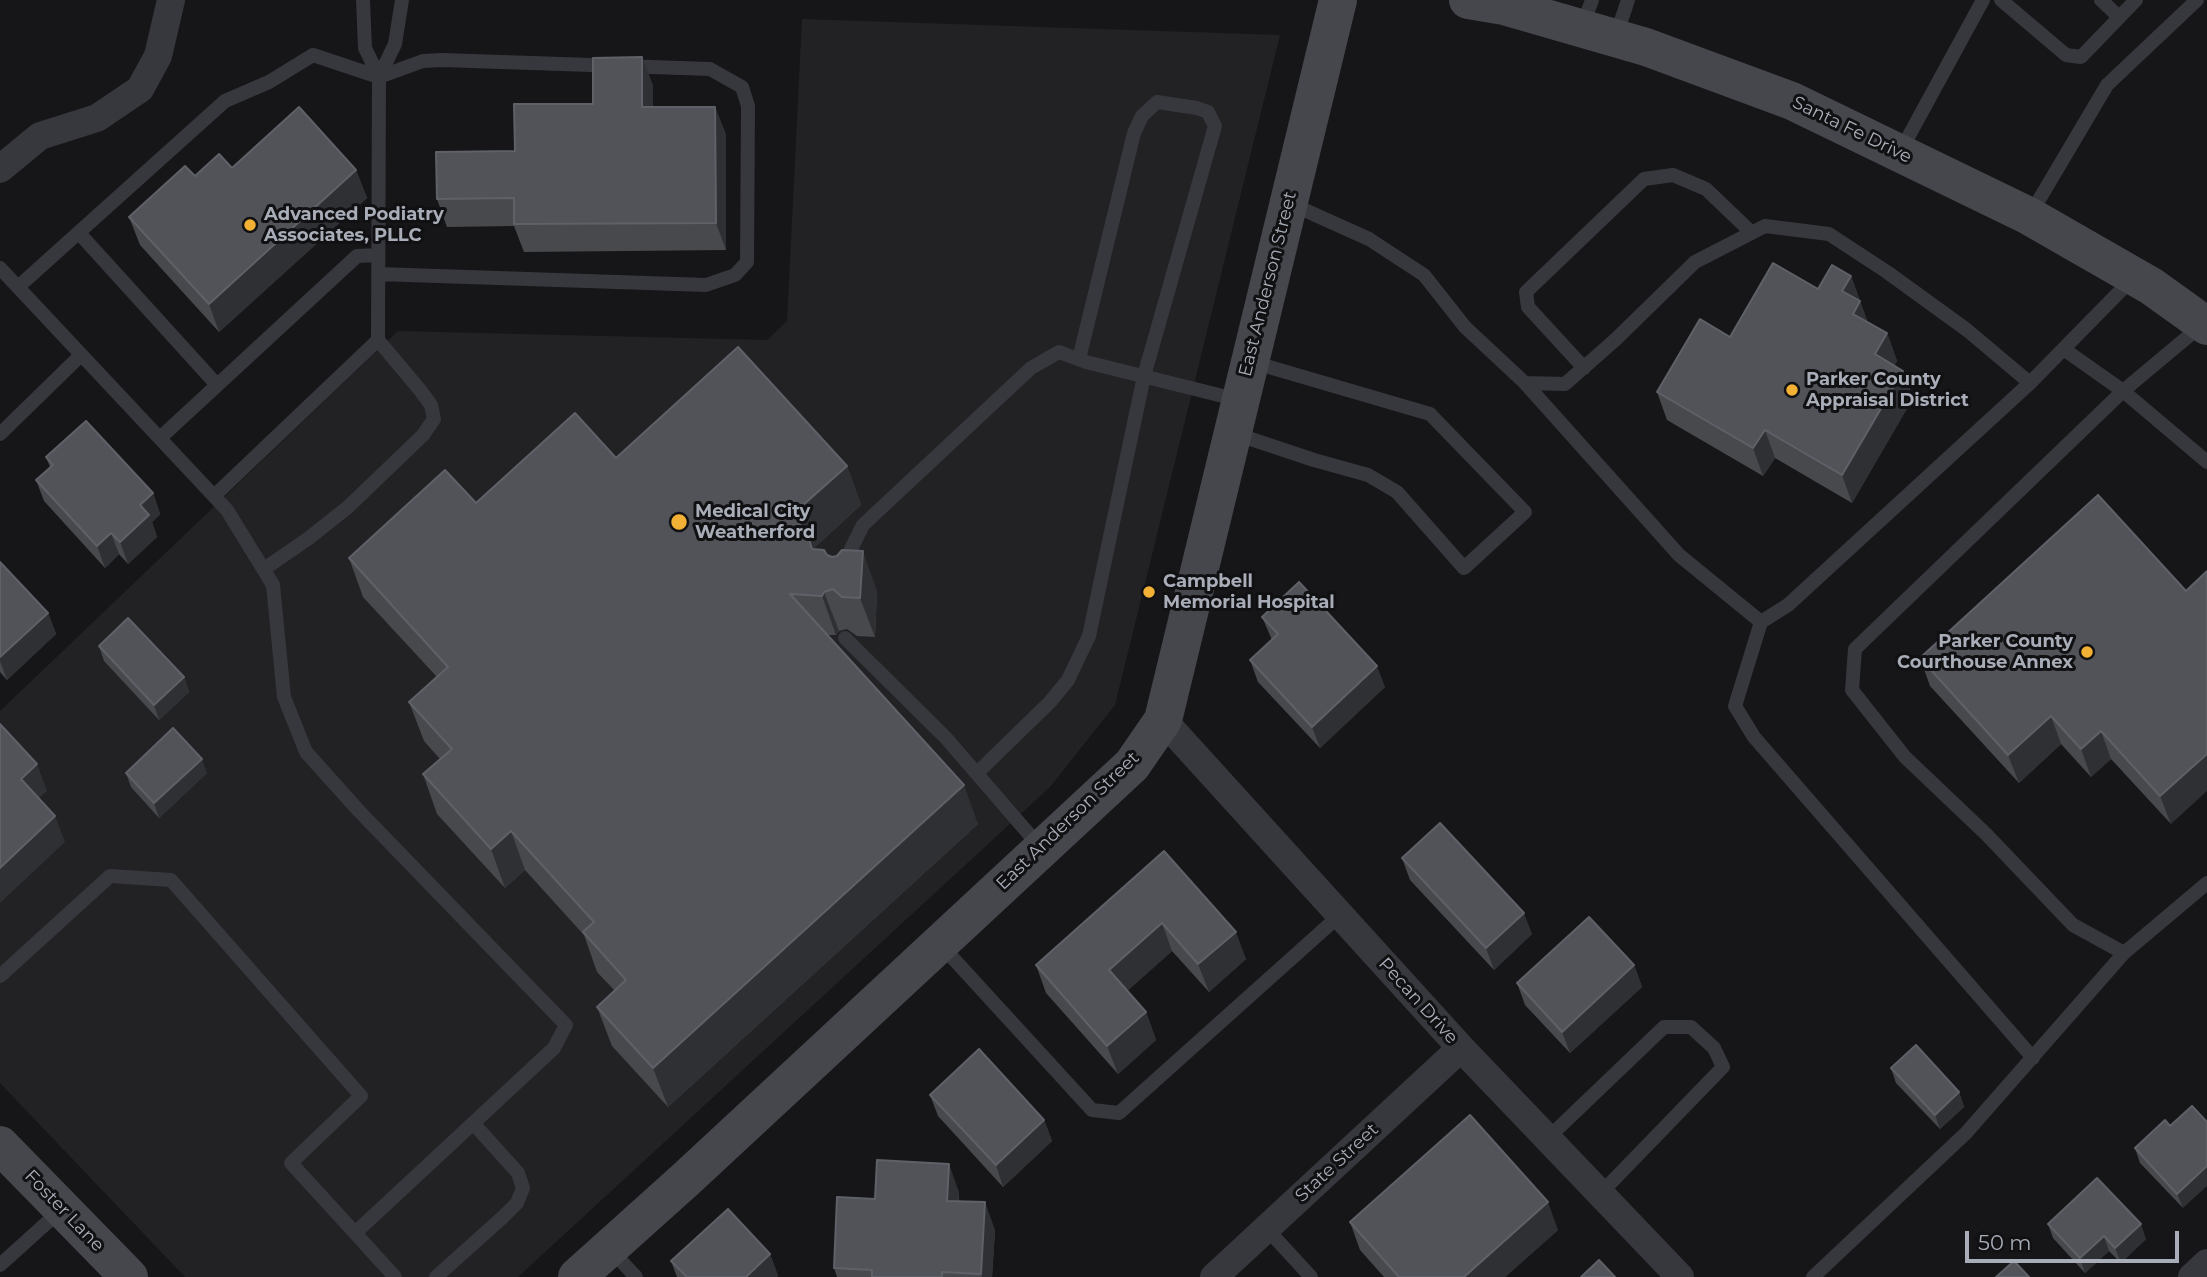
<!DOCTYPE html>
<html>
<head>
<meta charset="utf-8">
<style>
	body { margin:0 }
	#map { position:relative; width:2207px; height:1277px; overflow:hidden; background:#161618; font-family:Montserrat,sans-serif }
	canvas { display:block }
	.scale { position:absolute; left:1965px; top:1231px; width:214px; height:32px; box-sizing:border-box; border:4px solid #a8adb8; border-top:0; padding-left:9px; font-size:21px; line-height:24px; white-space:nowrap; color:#a8adb8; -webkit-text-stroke:5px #111113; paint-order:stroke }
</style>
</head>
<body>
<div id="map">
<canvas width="2207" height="1277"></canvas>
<div class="scale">50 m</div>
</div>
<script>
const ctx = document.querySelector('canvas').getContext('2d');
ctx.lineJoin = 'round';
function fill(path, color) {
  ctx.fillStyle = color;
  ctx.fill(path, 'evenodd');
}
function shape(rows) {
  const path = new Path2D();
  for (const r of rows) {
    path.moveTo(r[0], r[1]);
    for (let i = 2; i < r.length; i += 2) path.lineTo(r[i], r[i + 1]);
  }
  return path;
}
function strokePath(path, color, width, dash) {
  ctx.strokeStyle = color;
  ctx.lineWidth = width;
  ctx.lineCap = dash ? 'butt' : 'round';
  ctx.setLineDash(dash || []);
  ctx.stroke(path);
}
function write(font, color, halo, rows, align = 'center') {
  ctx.font = font + ' Montserrat,sans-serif';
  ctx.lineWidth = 6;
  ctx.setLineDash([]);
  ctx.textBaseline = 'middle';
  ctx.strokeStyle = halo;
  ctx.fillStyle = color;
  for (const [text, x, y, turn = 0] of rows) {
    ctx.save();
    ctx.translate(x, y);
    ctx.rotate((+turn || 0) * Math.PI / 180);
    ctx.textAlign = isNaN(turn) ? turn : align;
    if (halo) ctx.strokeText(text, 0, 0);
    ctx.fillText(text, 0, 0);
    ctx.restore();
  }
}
fill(shape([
	[802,19,1280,35,1115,705,1050,787,518,1277,185,1277,0,1083,0,711,398,331,767,340,787,321]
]), '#222225');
strokePath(shape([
	[2001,0,2066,55,2081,57,2136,0],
	[2101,0,2118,16],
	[1582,28,1592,0],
	[1616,36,1628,0],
	[379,77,395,44,402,0],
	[1900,152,1983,0],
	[1289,203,1369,239,1424,275,1465,327,1525,383,1565,384,1615,340,1695,262,1765,226,1829,234,1887,272,1967,330,2030,383,2132,279],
	[2030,215,2107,85,2197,0],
	[79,233,217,385],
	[0,268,227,510,273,585,284,697,306,752,359,811,566,1025,554,1048,355,1233,395,1277],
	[18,287,225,101,269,82,313,55,379,77,423,61,442,60,710,69,742,87,748,106,747,262,735,275,706,285,378,274],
	[2203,324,2123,391,1855,649,1852,690,1905,757,1986,834,2073,925,2124,953,2207,883],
	[2065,350,2123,391,2207,462],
	[1584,368,1528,307,1526,292,1644,179,1673,175,1706,189,1751,232],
	[1525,383,1679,555,1761,622,1788,605,2030,383],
	[1233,433,1314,460,1368,475,1397,492,1464,568,1525,512,1430,414,1252,362],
	[0,434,81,355],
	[160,438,357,256,378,255],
	[214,496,378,340,379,77,365,48,363,0],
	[849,568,851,549,863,525,1031,368,1059,352,1086,362,1239,400],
	[264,569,309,538,348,507,423,435,434,419,431,405,420,390,378,340],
	[1761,622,1735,706,1754,737,2033,1058],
	[845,638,946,738,1041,848],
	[977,773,1050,702,1068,680,1089,636,1144,376,1215,126,1208,112,1197,108,1157,102,1142,116,1134,133,1079,359],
	[940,944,1092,1110,1119,1113,1340,915],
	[0,976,110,876,171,880,361,1096,291,1163,355,1233],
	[1547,1139,1664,1027,1691,1027,1714,1048,1723,1067,1600,1194],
	[1266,1228,1311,1277],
	[610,1249,636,1277],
	[0,1265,61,1210],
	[436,1277,503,1217,517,1203,523,1188,518,1173,473,1123],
	[1813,1277,1966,1133,2124,953]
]), '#37383d', 14);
strokePath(shape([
	[0,169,40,136,97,118,140,89,158,56,171,0],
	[1163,720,1461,1048,1680,1277],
	[1214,1277,1461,1048],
	[2192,1277,2207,1263]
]), '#37383d', 28);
strokePath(shape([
	[1468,0,1504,6,1646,47,1792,101,2029,216,2151,286,2207,326],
	[0,1145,129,1277],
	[577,1277,685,1180,1132,765,1163,720,1338,0]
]), '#45474d', 38);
fill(shape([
	[653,85,653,107,715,107,726,135,726,250,524,252,514,226,447,227,437,199,593,104],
	[232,168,356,170,367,198,219,332,140,245,129,217,195,176],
	[1851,276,1868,323,1887,333,1897,361,1894,366,1903,371,1913,398,1852,503,1775,458,1763,476,1667,420,1657,392,1730,337,1818,289],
	[46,457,153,493,160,514,152,522,157,537,128,564,119,554,105,568,44,501,36,480,50,467],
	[847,466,861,505,813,549,827,555,877,591,875,637,857,636,847,629,839,631,836,635,827,635,978,824,668,1107,612,1046,597,1007,615,991,597,972,584,935,525,870,505,888,437,814,423,774,440,759,424,741,409,702,437,677,363,597,349,558,476,503],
	[2098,495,2171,824,2111,759,2091,777,2061,744,2019,783,1930,686,1920,658],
	[0,562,48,613,56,634,7,680,0,672],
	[1262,617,1385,687,1320,748,1258,682,1250,660,1272,640],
	[99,646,184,677,189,692,159,720,104,661],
	[126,773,207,773,159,818,131,787],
	[1164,851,1246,959,1209,992,1172,951,1127,991,1146,1012,1156,1040,1118,1074,1046,993,1036,965],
	[1402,858,1532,934,1494,970,1410,880],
	[1634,965,1642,987,1570,1053,1525,1005,1517,983],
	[1891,1068,1959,1092,1964,1107,1940,1129,1896,1083],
	[930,1095,1044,1120,1052,1141,1003,1187,938,1116],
	[2165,1120,2183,1208,2140,1163,2135,1148],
	[959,1192,959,1201,995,1230,992,1277,837,1277,834,1268,875,1199],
	[1350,1222,1558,1230,1505,1277,1384,1277,1360,1250],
	[2048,1224,2146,1239,2121,1263,2109,1251,2085,1273,2053,1238],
	[770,1254,778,1276,776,1277,677,1277,671,1261]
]), '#47494d');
fill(shape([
	[642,57,653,85,653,135,642,107],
	[715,107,726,135,726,250,716,223],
	[356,170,367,198,219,332,209,304],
	[1851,276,1870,329,1863,342,1842,291],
	[1887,333,1897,361,1885,382,1875,354],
	[1903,371,1913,398,1852,503,1842,475],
	[1765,430,1775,458,1763,476,1753,448],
	[847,466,861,505,813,549,822,575,793,514],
	[153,493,160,514,152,522,157,537,128,564,120,542,140,505],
	[111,533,119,554,105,568,97,546],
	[863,551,877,591,875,637,860,598],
	[824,592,839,631,836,635,822,596],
	[48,613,56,634,7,680,0,661,0,657],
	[1377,666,1385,687,1320,748,1312,727],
	[184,677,189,692,159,720,154,705],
	[2051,716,2061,744,2019,783,2008,755],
	[2101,731,2111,759,2091,777,2081,749],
	[2207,754,2207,791,2171,824,2160,796],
	[202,759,207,773,159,818,154,803],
	[37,764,47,791,31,805,21,779],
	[964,785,978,824,668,1107,653,1068],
	[55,816,65,842,0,903,0,868],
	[511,831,525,870,505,888,491,849],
	[1524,913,1532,934,1494,970,1486,948],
	[1162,923,1172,951,1119,998,1109,970],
	[1236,932,1246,959,1209,992,1198,964],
	[1634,965,1642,987,1570,1053,1562,1032],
	[1146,1012,1156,1040,1118,1074,1107,1046],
	[1959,1092,1964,1107,1940,1129,1935,1115],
	[1044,1120,1052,1141,1003,1187,996,1165],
	[949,1164,959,1192,957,1229,947,1201],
	[2207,1166,2207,1186,2183,1208,2177,1194],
	[985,1202,995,1230,992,1277,982,1277,981,1274],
	[1548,1202,1558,1230,1505,1277,1464,1277],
	[2141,1224,2146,1239,2121,1263,2115,1248],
	[2104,1236,2109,1251,2085,1273,2080,1258],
	[770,1254,778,1276,776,1277,746,1277]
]), '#2f3033');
const building = shape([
	[642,57,642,107,715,107,716,223,514,224,514,198,437,199,436,152,515,151,514,104,593,104,593,58,642,57],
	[299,107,356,170,209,304,129,217,185,166,195,176,219,154,232,168,299,107],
	[1773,263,1818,289,1832,265,1851,276,1842,291,1860,301,1853,314,1887,333,1875,354,1903,371,1842,475,1765,430,1753,448,1657,392,1700,319,1730,337,1773,263],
	[738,347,847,466,793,514,808,536,812,549,824,550,827,555,832,557,837,556,842,550,863,551,860,598,842,597,833,589,824,592,822,596,790,594,964,785,653,1068,597,1007,626,980,583,932,594,922,511,831,491,849,423,774,452,749,409,702,448,667,349,558,445,470,476,503,575,413,616,458,738,347],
	[86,421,153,493,140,505,149,515,120,542,111,533,97,546,36,480,53,465,46,457,86,421],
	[2098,495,2186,591,2207,571,2207,754,2160,796,2101,731,2081,749,2051,716,2008,755,1920,658,2098,495],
	[0,562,48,613,0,657,0,562],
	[1299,582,1377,666,1312,727,1250,660,1278,634,1262,617,1299,582],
	[128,618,184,677,154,705,99,646,128,618],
	[0,724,37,764,21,779,55,816,0,868,0,724],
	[173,728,202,759,154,803,126,773,173,728],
	[1440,823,1524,913,1486,948,1402,858,1440,823],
	[1164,851,1236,932,1198,964,1162,923,1109,970,1146,1012,1107,1046,1036,965,1164,851],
	[1589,917,1634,965,1562,1032,1517,983,1589,917],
	[1916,1045,1959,1092,1935,1115,1891,1068,1916,1045],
	[979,1049,1044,1120,996,1165,930,1095,979,1049],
	[2192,1106,2207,1122,2207,1166,2177,1194,2135,1148,2165,1120,2170,1126,2192,1106],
	[1470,1115,1548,1202,1464,1277,1399,1277,1350,1222,1470,1115],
	[877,1160,949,1164,947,1201,985,1202,981,1274,942,1272,942,1277,872,1277,872,1270,834,1268,837,1197,875,1199,877,1160],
	[2097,1178,2141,1224,2115,1248,2104,1236,2080,1258,2048,1224,2097,1178],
	[728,1209,770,1254,746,1277,687,1277,671,1261,728,1209],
	[1599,1260,1615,1277,1581,1277,1599,1260],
	[2014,1261,2029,1277,1996,1277,2014,1261]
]);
fill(building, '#525359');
strokePath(building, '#5f6168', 2);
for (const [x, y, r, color] of [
	[250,225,7,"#f2b134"],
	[1792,390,7,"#f2b134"],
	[679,522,9,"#f2b134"],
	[1149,592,7,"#f2b134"],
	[2087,652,7,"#f2b134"]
]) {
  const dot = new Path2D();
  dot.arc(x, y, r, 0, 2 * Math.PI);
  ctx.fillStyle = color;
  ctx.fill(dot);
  strokePath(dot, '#111113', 2.5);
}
write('18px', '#a8adb8', '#111113', [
	["Santa Fe Drive",1852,130,26],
	["East Anderson Street",1268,284,-76],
	["East Anderson Street",1068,821,-44],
	["Pecan Drive",1418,1001,48],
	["State Street",1337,1163,-43],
	["Foster Lane",64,1211,46]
]);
write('bold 18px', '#a8adb8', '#111113', [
	["Advanced Podiatry",264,215],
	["Associates, PLLC",264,236],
	["Parker County",1806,380],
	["Appraisal District",1806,401],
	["Medical City",695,512],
	["Weatherford",695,533],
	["Campbell",1163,582],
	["Memorial Hospital",1163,603],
	["Parker County",2073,642,"right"],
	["Courthouse Annex",2073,663,"right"]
], 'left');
</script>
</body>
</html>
